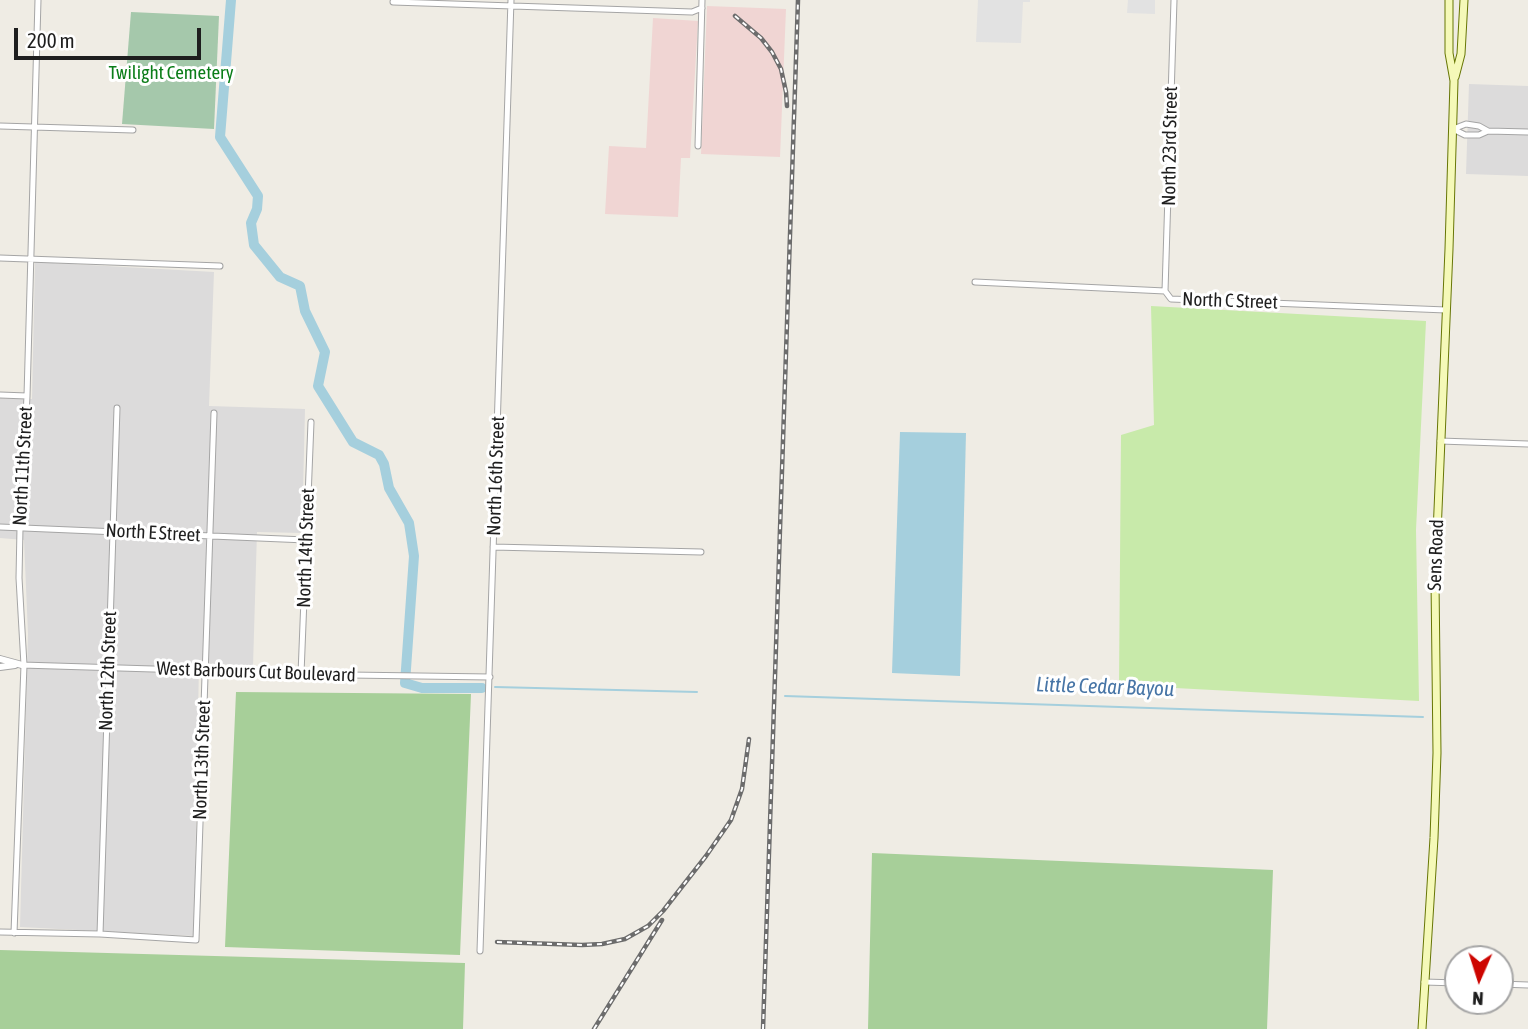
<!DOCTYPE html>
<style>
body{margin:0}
#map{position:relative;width:1528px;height:1029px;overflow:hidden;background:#efece4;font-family:"Asap Condensed",sans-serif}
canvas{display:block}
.north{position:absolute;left:1444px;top:945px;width:70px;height:70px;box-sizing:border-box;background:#fff;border:2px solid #a5a5a5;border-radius:50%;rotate:183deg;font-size:19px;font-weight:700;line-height:28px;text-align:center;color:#1e1e1e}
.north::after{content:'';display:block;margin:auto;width:24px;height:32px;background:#cd0500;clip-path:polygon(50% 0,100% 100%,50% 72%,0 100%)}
.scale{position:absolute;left:14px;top:28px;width:187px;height:32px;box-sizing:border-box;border:4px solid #1e1e1e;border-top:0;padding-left:9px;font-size:21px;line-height:24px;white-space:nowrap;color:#1e1e1e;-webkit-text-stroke:5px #fff;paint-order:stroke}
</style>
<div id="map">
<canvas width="1528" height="1029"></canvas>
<div class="north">N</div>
<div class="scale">200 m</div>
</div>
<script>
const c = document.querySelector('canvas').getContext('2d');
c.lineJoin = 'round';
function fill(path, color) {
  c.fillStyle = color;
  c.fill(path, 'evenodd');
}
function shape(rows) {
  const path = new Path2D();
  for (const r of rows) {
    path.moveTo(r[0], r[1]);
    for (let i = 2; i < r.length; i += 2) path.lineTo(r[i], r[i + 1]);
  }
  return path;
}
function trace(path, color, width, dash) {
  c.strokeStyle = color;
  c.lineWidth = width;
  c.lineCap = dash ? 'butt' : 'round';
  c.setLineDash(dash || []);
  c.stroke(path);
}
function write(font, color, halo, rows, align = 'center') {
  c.font = font + ' "Asap Condensed",sans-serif';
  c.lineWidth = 6;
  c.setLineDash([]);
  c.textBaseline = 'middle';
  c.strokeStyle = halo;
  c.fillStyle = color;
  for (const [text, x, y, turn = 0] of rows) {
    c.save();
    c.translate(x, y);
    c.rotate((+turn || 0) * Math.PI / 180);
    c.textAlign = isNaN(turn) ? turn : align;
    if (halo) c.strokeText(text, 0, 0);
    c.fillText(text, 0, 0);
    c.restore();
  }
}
const residential = shape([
 [1469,84,1528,86,1528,176,1466,174],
 [35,262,214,272,209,406,305,409,302,533,257,532,253,666,199,663,194,936,20,927,28,634,24,540,0,538,0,398,32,399]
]);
const commercial = shape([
 [707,6,786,9,780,157,701,154],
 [653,18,698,21,690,158,681,158,678,217,605,214,609,146,646,148]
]);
const grass = shape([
 [1151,306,1426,321,1416,530,1419,701,1119,685,1121,435,1154,425]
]);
const forest = shape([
 [236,692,471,694,460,955,225,947],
 [872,853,1273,870,1267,1029,868,1029],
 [0,950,465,963,463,1029,0,1029]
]);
const cemetery = shape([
 [131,12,219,16,214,129,122,124]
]);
const parking = shape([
 [978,0,1030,0,1030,2,1023,2,1021,43,976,42],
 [1128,0,1155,0,1155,14,1127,13]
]);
const water = shape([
 [900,432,966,433,960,676,892,673]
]);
const stream = shape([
 [495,687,697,692],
 [785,696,1423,717]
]);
const river = shape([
 [231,0,220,137,258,196,257,209,251,223,254,245,280,277,300,286,305,311,325,352,318,386,353,442,379,455,384,464,389,488,409,523,414,556,405,683,422,688,482,688]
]);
const minor = shape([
 [393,2,692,12,702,8],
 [0,126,133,130],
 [1453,129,1465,135,1479,135,1488,131,1528,132],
 [1453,129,1466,124,1479,126,1488,131],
 [698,146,702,0],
 [0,258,220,266],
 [975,282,1165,291,1171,299,1446,310],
 [1165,291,1174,0],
 [0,395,27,396],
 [1440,441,1528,444],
 [0,527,306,540],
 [493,547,701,552],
 [22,665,349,675,490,677],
 [301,674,311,422],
 [0,932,100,934,196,940,214,413],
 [14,933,24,665,19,578,20,528,27,396,38,0],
 [100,934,117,408],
 [480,951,511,0],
 [1424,982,1458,983],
 [1500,984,1528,985]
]);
const tertiary = shape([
 [0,659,22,665],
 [0,667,15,665]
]);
const secondary = shape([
 [1455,77,1461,54,1464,0],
 [1422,1029,1434,838,1437,753,1435,581,1449,249,1454,81,1449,53,1449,0]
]);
const rail = shape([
 [735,16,761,38,772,52,781,69,786,92,787,106],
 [497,942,582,945,602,944,625,939,648,926,663,911,706,856,731,820,742,789,749,739],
 [594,1029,662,920],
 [763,1029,798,0]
]);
const parkNames = [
 ["Twilight Cemetery",171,73]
];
const streetNames = [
 ["North 23rd Street",1170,146,-89],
 ["North C Street",1230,301,2],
 ["North 11th Street",23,466,-87],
 ["North 16th Street",496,476,-88],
 ["North E Street",153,533,3],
 ["North 14th Street",306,548,-88],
 ["Sens Road",1436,555,-88],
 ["North 12th Street",108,671,-88],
 ["West Barbours Cut Boulevard",256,672,2],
 ["North 13th Street",202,760,-88]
];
const waterNames = [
 ["Little Cedar Bayou",1105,687,2]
];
fill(residential, '#dcdbdb');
fill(commercial, '#f0d5d3');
fill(grass, '#c8eaaa');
fill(forest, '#a7cf99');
fill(cemetery, '#a5c8ab');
fill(parking, '#e2e2e2');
fill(water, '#a5cfdd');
trace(stream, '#a5cfdd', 2);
trace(river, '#a5cfdd', 10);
trace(minor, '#a5a5a5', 7);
trace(tertiary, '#a5a5a5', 8);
trace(secondary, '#677605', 9);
trace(minor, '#fff', 5);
trace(tertiary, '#fff', 6);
trace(secondary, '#f5f9b8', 7);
trace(rail, '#6c6c6c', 4.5);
trace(rail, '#fff', 2, [5]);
write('19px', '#0b7d18', '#fff', parkNames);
write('19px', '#1e1e1e', '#fff', streetNames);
write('italic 21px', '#4775a6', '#fff', waterNames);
</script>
